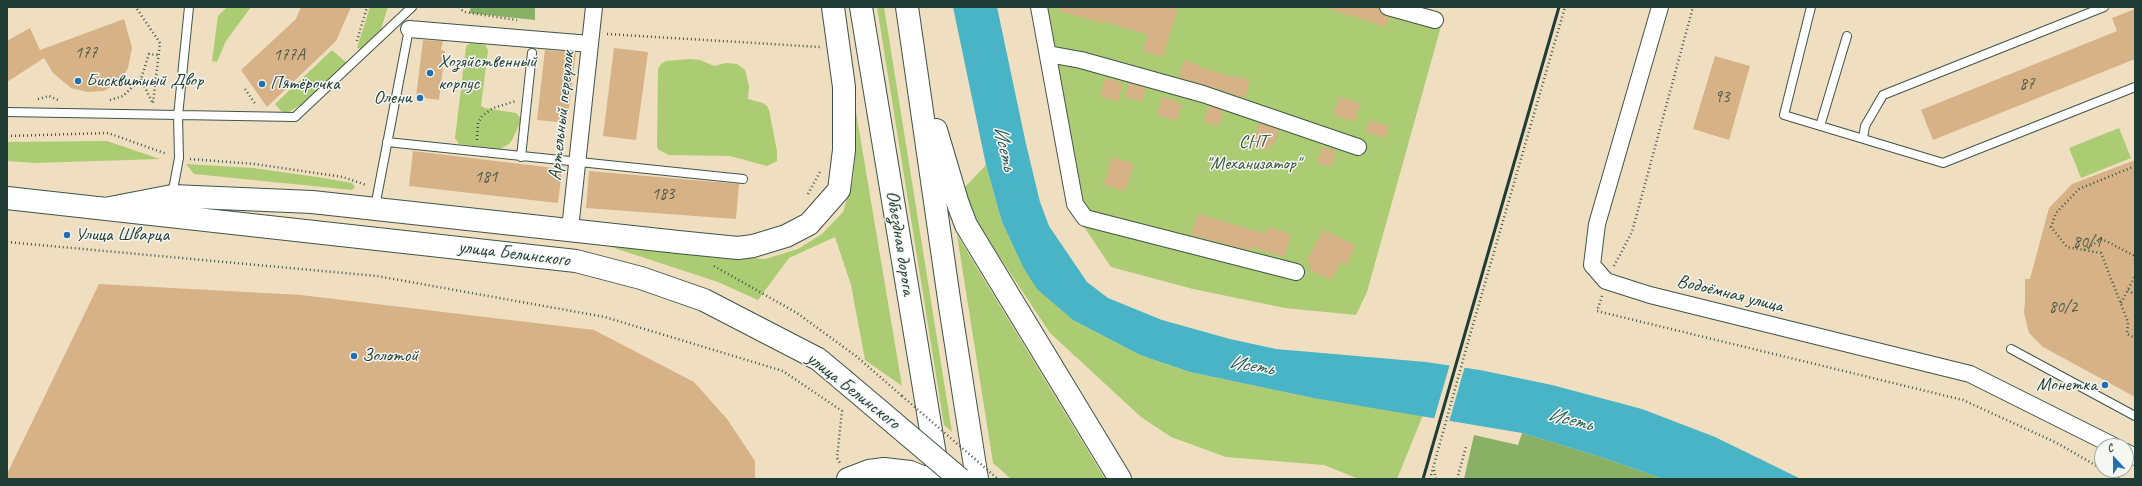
<!DOCTYPE html>
<meta charset="utf-8">
<style>
body{margin:0}
#map{position:relative;width:2142px;height:486px;overflow:hidden;background:#efdfc0;font-family:Caveat,sans-serif}
canvas{display:block}
.frame{position:absolute;inset:0;border:8px solid #1f3d34;pointer-events:none}
.north{position:absolute;left:2094px;top:438px;width:40px;height:40px;box-sizing:border-box;background:#f6f6f2;border:1px solid #a0aca6;border-radius:50%;rotate:338deg;font-size:11px;font-weight:700;line-height:16px;text-align:center;color:#1f3d34}
.north::after{content:'';display:block;margin:auto;width:14px;height:18px;background:#1f6fb2;clip-path:polygon(50% 0,100% 100%,50% 72%,0 100%)}
</style>
<div id="map">
<canvas width="2142" height="486"></canvas>
<div class="frame"></div>
<div class="north">С</div>
</div>
<script>
const c = document.querySelector('canvas').getContext('2d');
c.lineJoin = 'round';
function fill(path, color) {
  c.fillStyle = color;
  c.fill(path, 'evenodd');
}
function shape(rows) {
  const path = new Path2D();
  for (const r of rows) {
    path.moveTo(r[0], r[1]);
    for (let i = 2; i < r.length; i += 2) path.lineTo(r[i], r[i + 1]);
  }
  return path;
}
function trace(path, color, width, dash) {
  c.strokeStyle = color;
  c.lineWidth = width;
  c.lineCap = dash ? 'butt' : 'round';
  c.setLineDash(dash || []);
  c.stroke(path);
}
function write(font, color, halo, rows, align = 'center') {
  c.font = font + ' Caveat,sans-serif';
  c.lineWidth = 3;
  c.setLineDash([]);
  c.textBaseline = 'middle';
  c.strokeStyle = halo;
  c.fillStyle = color;
  for (const [text, x, y, turn = 0] of rows) {
    c.save();
    c.translate(x, y);
    c.rotate((+turn || 0) * Math.PI / 180);
    c.textAlign = isNaN(turn) ? turn : align;
    if (halo) c.strokeText(text, 0, 0);
    c.fillText(text, 0, 0);
    c.restore();
  }
}
const green = shape([
 [227,7,251,7,226,41,217,62,212,61,218,16],
 [370,7,388,7,381,29,361,49,357,48],
 [877,7,884,7,952,432,944,425],
 [1035,7,1403,7,1443,19,1367,292,1356,315,1285,308,1193,289,1111,267,1068,203],
 [471,43,485,45,488,50,481,106,485,108,516,113,520,117,521,121,512,140,509,144,500,149,459,144,455,138,466,47,467,45],
 [332,50,347,63,304,103,287,113,281,111,275,104],
 [690,59,700,60,714,66,726,63,737,64,745,70,749,86,748,99,763,103,767,106,769,110,777,151,777,161,767,166,730,156,669,155,659,150,657,147,658,69,661,64,666,61],
 [851,82,902,386,865,360,851,285,835,237,789,258,758,300,718,282,602,244,765,259,798,249,822,234,843,212,853,180,855,156],
 [2119,128,2131,158,2081,178,2069,148],
 [107,141,160,159,35,163,7,161,7,142],
 [186,164,253,168,317,177,352,183,355,187,352,190,194,174],
 [986,165,1002,222,1023,267,1073,320,1140,355,1190,372,1313,398,1423,415,1397,479,1359,479,1324,465,1226,457,1171,437,1141,417,1050,333,979,226,964,188],
 [957,235,1105,479,1011,479,993,463]
]);
const forest = shape([
 [471,7,535,7,535,20,469,13],
 [1522,433,1604,458,1663,479,1464,479,1474,435,1518,445]
]);
const water = shape([
 [953,7,997,7,1026,144,1040,202,1049,226,1087,282,1108,298,1162,320,1230,339,1276,349,1426,362,1480,370,1552,385,1642,409,1715,437,1801,479,1663,479,1604,458,1522,433,1313,398,1190,372,1140,355,1073,320,1037,289,1023,267,1002,222,986,165]
]);
const pier = shape([
 [1450,364,1465,366,1449,422,1434,419]
]);
const building = shape([
 [301,7,351,7,336,41,267,107,241,70,296,19],
 [1060,7,1178,7,1163,57,1143,51,1148,35,1103,21,1103,23,1059,11],
 [1332,7,1372,7,1379,9,1382,14,1389,17,1386,27,1332,10],
 [2135,9,2135,59,1933,140,1921,110,2117,31,2112,18],
 [124,19,132,48,128,68,120,81,104,91,87,92,71,88,53,73,44,58,7,82,7,41,30,28,40,50],
 [423,40,443,41,441,50,445,51,439,100,416,97],
 [614,48,648,52,636,140,603,136],
 [545,50,576,52,567,123,537,120],
 [1715,56,1750,66,1729,140,1693,129],
 [1184,60,1199,65,1199,67,1236,78,1237,76,1250,80,1245,98,1179,77],
 [1105,78,1123,83,1118,102,1100,96],
 [1129,83,1146,88,1142,102,1125,97],
 [1162,97,1182,103,1177,121,1157,115],
 [1339,97,1360,103,1355,122,1334,115],
 [1209,106,1223,111,1219,126,1204,122],
 [1369,120,1389,126,1385,138,1365,132],
 [1259,123,1279,130,1273,147,1268,145,1266,151,1252,147],
 [1322,147,1336,151,1331,167,1317,163],
 [413,151,562,169,558,203,409,186],
 [1112,157,1134,164,1125,191,1104,185],
 [2135,160,2135,397,2043,347,2029,333,2024,313,2025,301,2025,279,2030,279,2049,208,2072,184],
 [589,171,739,184,736,219,586,208],
 [1198,214,1266,234,1267,227,1291,234,1285,257,1251,247,1250,250,1191,235],
 [1323,230,1355,245,1347,265,1341,262,1331,280,1309,270,1311,264,1306,262],
 [99,284,301,295,594,330,694,382,727,419,755,461,755,479,7,479,7,474]
]);
const path = shape([
 [459,7,464,12,517,20],
 [137,9,160,43,153,103],
 [607,34,820,47],
 [357,41,367,7],
 [141,79,152,102],
 [245,89,256,105],
 [38,99,49,96,58,100],
 [110,100,123,96,141,79,149,54,158,55],
 [7,136,108,133,167,154],
 [477,140,478,123,482,116,493,108,516,101],
 [190,159,255,164,343,177,366,185],
 [2135,166,2079,189,2056,213,2051,227,2067,247,2101,253,2128,322,2127,334,2135,338],
 [808,194,821,170],
 [7,242,377,276,605,317,783,371,842,411,837,458,840,463],
 [2084,250,2102,239,2135,256],
 [2135,255,2135,265],
 [714,266,797,313,856,356,902,396],
 [1614,266,1632,232,1693,7],
 [2128,290,2135,295],
 [1602,296,1597,311,1963,400,2057,443,2102,469],
 [2121,303,2135,276],
 [1434,470,1436,479],
 [2104,470,2120,479],
 [1430,479,1470,335,1565,7],
 [1457,479,1466,447]
]);
const lane = shape([
 [1811,7,1784,115,1943,163,2135,87],
 [7,112,295,117,412,7],
 [1820,126,1847,36],
 [1863,138,1865,126,1883,95,2104,7],
 [387,142,743,179],
 [521,157,532,53],
 [172,195,179,158,178,116,189,7],
 [375,207,409,29],
 [2011,349,2135,416]
]);
const street = shape([
 [1039,7,1075,204,1085,218,1296,272],
 [1388,7,1435,20],
 [1660,7,1597,224,1592,265,1606,281,1650,295,1970,374,2114,446],
 [409,29,590,44],
 [1048,54,1081,60,1203,94,1358,147],
 [570,229,594,7],
 [2126,452,2135,457]
]);
const secondary = shape([
 [7,198,576,261,641,278,704,300,818,359,842,379],
 [105,209,172,196,312,202,678,242,738,248,753,246,786,236,809,224,839,190,844,150,844,87,833,7]
]);
const primary = shape([
 [861,7,939,479],
 [907,7,950,306,977,479],
 [936,130,957,201,966,225,1120,479],
 [848,479,869,471,884,469,910,472,927,479]
]);
const rail = shape([
 [1423,479,1559,7]
]);
const pathBridge = shape([
 [902,396,998,479]
]);
const secondaryBridge = shape([
 [842,379,960,479]
]);
const markers = [
 [430,73,4,"#1f6fb2"],
 [78,81,4,"#1f6fb2"],
 [262,84,4,"#1f6fb2"],
 [420,98,4,"#1f6fb2"],
 [67,235,4,"#1f6fb2"],
 [354,356,4,"#1f6fb2"],
 [2105,385,4,"#1f6fb2"]
];
const numberNames = [
 ["177",86,54],
 ["177А",289,56],
 ["87",2027,85],
 ["93",1722,98],
 ["181",486,178],
 ["183",663,195],
 ["80/1",2087,243],
 ["80/2",2063,308]
];
const poiNames = [
 ["Хозяйственный",438,62],
 ["корпус",438,84],
 ["Бисквитный Двор",86,81],
 ["Пятёрочка",270,84],
 ["Олени",412,98,"right"],
 ["Улица Шварца",75,235],
 ["Золотой",362,356],
 ["Монетка",2097,385,"right"]
];
const streetNames = [
 ["Артельный переулок",562,116,-84],
 ["Объездная дорога",900,243,81],
 ["улица Белинского",514,254,7],
 ["Водоёмная улица",1730,294,14],
 ["улица Белинского",853,391,38]
];
const parkNames = [
 ["СНТ",1253,142],
 ["\"Механизатор\"",1253,164]
];
const waterNames = [
 ["Исеть",1004,148,77],
 ["Исеть",1251,366,9],
 ["Исеть",1570,420,14]
];
fill(green, '#accc73');
fill(forest, '#89b065');
fill(water, '#49b4c6');
fill(pier, '#efdfc0');
fill(building, '#d6b286');
trace(lane, '#3e5549', 10);
trace(street, '#3e5549', 18);
trace(secondary, '#3e5549', 24);
trace(primary, '#3e5549', 24);
trace(path, '#3e5549', 2.5, [1, 3]);
trace(lane, '#fff', 8);
trace(street, '#fff', 16);
trace(secondary, '#fff', 22);
trace(primary, '#fff', 22);
trace(rail, '#1f3d34', 3);
trace(secondaryBridge, '#3e5549', 24, []);
trace(pathBridge, '#3e5549', 2.5, [1, 3]);
trace(secondaryBridge, '#fff', 22);
for (const [x, y, r, color] of markers) {
  const dot = new Path2D();
  dot.arc(x, y, r, 0, 2 * Math.PI);
  c.fillStyle = color;
  c.fill(dot);
  trace(dot, '#f6f6f2', 1.5);
}
write('17px', '#4d5a48', null, numberNames);
write('19px', '#1f3d34', '#f6f6f2', poiNames, 'left');
write('19px', '#1f3d34', '#f6f6f2', streetNames);
write('19px', '#3b5a41', '#f6f6f2', parkNames);
write('italic 20px', '#2a5b58', '#f6f6f2', waterNames);
</script>
